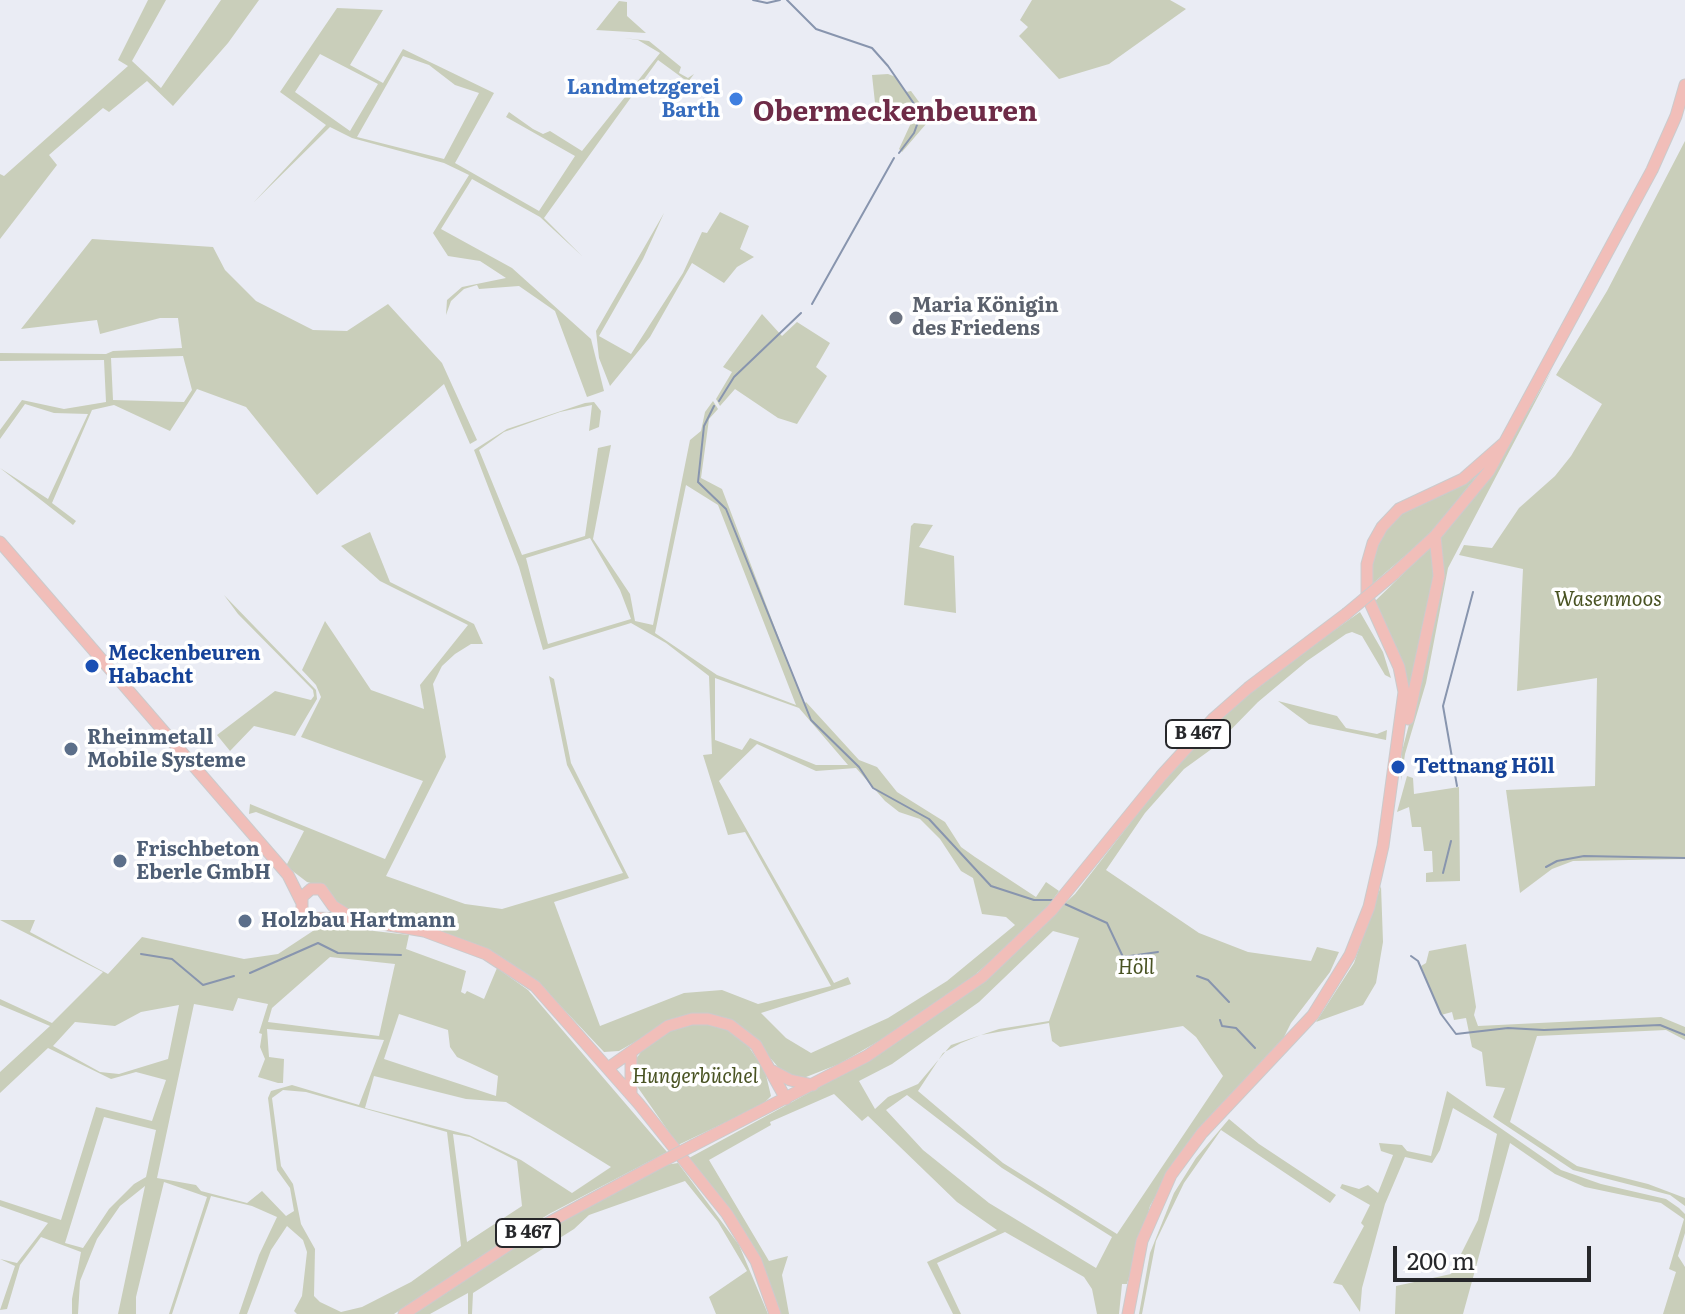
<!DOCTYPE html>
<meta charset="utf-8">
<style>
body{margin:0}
#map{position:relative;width:1685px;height:1314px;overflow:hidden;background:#eaecf4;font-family:Literata,serif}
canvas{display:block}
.scale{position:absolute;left:1393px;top:1246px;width:198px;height:36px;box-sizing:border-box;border:4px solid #26272a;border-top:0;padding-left:10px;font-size:24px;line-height:28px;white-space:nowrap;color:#26272a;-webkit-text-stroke:6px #fff;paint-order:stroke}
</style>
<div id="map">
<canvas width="1685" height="1314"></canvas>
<div class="scale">200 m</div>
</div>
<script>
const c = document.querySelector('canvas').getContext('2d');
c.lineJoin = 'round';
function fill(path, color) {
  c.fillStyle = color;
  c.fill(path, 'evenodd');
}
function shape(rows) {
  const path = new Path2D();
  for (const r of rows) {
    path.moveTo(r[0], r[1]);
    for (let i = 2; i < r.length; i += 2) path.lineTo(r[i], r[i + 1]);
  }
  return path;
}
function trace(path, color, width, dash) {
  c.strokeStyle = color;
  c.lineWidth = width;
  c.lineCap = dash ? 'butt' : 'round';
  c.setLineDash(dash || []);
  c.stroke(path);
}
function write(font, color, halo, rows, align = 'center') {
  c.font = font + ' Literata,serif';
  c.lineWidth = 7;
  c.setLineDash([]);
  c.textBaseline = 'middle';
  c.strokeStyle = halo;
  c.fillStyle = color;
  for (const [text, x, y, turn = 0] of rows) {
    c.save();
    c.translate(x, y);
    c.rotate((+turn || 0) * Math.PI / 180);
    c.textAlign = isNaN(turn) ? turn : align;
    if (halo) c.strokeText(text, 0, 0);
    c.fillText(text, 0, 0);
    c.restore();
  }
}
const green = shape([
 [148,0,166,0,132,61,161,88,221,0,259,0,228,43,173,106,147,81,109,112,103,108,49,155,57,165,0,239,0,174,4,176,128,66,118,60],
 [1032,0,1170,0,1186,9,1109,64,1059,79,1019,36,1028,27,1020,20],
 [619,1,627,2,627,16,646,33,596,30],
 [337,8,383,10,350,65,383,83,403,49,494,93,455,163,539,211,575,156,506,117,509,112,533,129,543,134,550,131,582,151,660,53,638,40,624,38,649,41,681,67,679,73,688,78,694,74,688,82,658,60,544,218,582,256,540,217,472,179,441,229,512,268,591,339,604,391,587,397,555,311,519,286,479,289,477,285,464,289,451,301,446,315,447,300,462,287,506,278,480,261,448,256,433,233,469,175,444,163,352,138,330,127,254,202,326,125,280,92],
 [320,54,378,84,350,131,295,92],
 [403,56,429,65,455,85,479,93,444,159,357,137],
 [888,74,896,77,906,92,911,91,922,106,926,124,902,152,899,149,911,123,890,122,876,112,872,75],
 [1685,141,1685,859,1573,861,1552,869,1520,893,1506,790,1595,786,1597,678,1517,691,1523,569,1459,555,1464,545,1492,548,1519,508,1555,476,1571,456,1602,404,1556,375,1607,291],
 [720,212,749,226,740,249,754,257,737,267,724,283,692,263,650,337,610,386,599,358,596,331,664,213,643,259,599,336,631,354,683,273,702,232,707,233],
 [92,239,213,247,225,270,256,301,313,330,347,331,388,304,442,363,477,440,470,444,444,384,317,495,246,407,197,389,170,431,114,405,92,410,52,503,76,521,73,525,0,468,48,499,88,414,54,413,25,404,0,439,0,430,22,400,64,409,106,402,104,360,0,361,0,353,106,354,113,351,182,348,178,318,160,318,100,334,97,320,21,329],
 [183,356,192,390,184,402,113,400,111,358],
 [762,314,782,336,797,322,830,343,816,367,827,376,797,424,778,418,735,389,720,406,716,399,732,372,723,367],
 [1552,370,1448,568,1426,683,1405,754,1401,781,1402,751,1421,679,1441,537,1490,477],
 [713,401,718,409,709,419,701,478,722,489,804,704,806,702,859,760,877,767,897,792,945,822,961,847,975,857,1036,897,1046,882,1059,891,1041,916,969,980,884,1038,839,1064,801,1079,785,1075,746,1030,731,1020,710,1014,678,1017,619,1051,604,1052,537,981,500,956,447,934,354,914,335,902,326,887,307,882,286,866,304,831,256,812,249,814,250,804,385,859,423,781,301,737,321,697,316,685,302,670,325,621,371,690,424,709,420,685,468,625,380,581,341,546,370,532,390,582,474,624,483,644,471,644,455,654,442,666,433,684,446,757,386,876,465,904,502,909,623,873,567,765,549,676,554,679,571,763,629,878,554,902,600,1026,684,993,722,990,758,1004,831,986,745,832,728,835,703,755,712,754,709,676,666,643,631,623,543,650,519,567,474,450,507,429,585,403,594,402,601,411,599,427,589,431,592,405,560,412,504,432,479,450,522,555,585,536,598,448,611,445,593,539,630,594,635,621,653,625,690,440,701,431,705,412],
 [686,485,718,505,796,705,717,675,655,633],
 [590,538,620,590,631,619,548,644,526,558],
 [715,678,799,708,848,765,816,765,750,738,742,750,715,740],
 [757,744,816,771,856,768,885,801,899,812,920,819,940,839,961,871,973,878,982,914,1006,917,1015,925,947,981,888,1018,811,1053,786,1038,761,1013,851,984,848,977,834,983,719,781],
 [1484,467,1428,536,1370,586,1369,573,1381,535,1404,509],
 [914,523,933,525,919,547,954,556,956,613,904,605,911,526],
 [1434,544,1437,569,1411,696,1373,603],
 [224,595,316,690,317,699,295,736,254,726,230,751,217,735,275,691,311,700,314,696,313,690,238,614],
 [1360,612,1383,652,1391,678,1385,675,1362,636,1352,632,1346,634,1307,661,1258,702,1213,748,1184,769,1145,813,1106,870,1199,933,1248,952,1311,961,1317,947,1339,952,1330,972,1291,1023,1283,1039,1177,1158,1150,1206,1127,1284,1122,1284,1119,1314,1097,1314,1092,1289,1084,1277,1005,1232,937,1263,961,1314,953,1314,927,1262,997,1230,957,1202,868,1116,862,1121,834,1094,770,1122,771,1125,709,1160,769,1261,788,1256,782,1275,789,1314,779,1314,776,1302,689,1158,860,1065,980,983,1075,894,1163,781,1230,710,1270,676],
 [1053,931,1079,938,1049,1021,999,1029,951,1045,918,1084,888,1097,875,1109,859,1081,892,1064,979,1002],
 [1049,1023,1052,1041,1060,1047,1183,1026,1196,1037,1223,1076,1117,1234,1003,1163,918,1091,943,1053,961,1043,981,1035],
 [907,1095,1002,1168,1112,1237,1096,1268,989,1203,923,1150,886,1110],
 [1278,701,1337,716,1346,728,1377,734,1387,730,1386,740,1309,724],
 [1407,776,1413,778,1414,794,1459,787,1460,881,1426,882,1426,873,1433,872,1432,851,1424,851,1421,827,1412,827,1409,807,1397,812],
 [1381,886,1383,942,1376,983,1363,1005,1316,1022,1354,963],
 [0,920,35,920,30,932,108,974,142,937,244,959,278,954,322,925,409,935,406,949,466,971,461,992,465,994,467,991,484,999,497,968,528,990,667,1152,549,1214,394,1314,297,1314,294,1311,302,1296,307,1252,303,1240,287,1226,271,1250,247,1314,239,1314,259,1255,277,1217,252,1206,211,1196,172,1314,169,1314,207,1197,164,1182,136,1297,136,1314,118,1314,145,1186,120,1206,97,1239,80,1281,78,1314,72,1314,72,1299,81,1252,41,1237,20,1265,7,1309,0,1310,15,1266,0,1259,17,1263,48,1223,0,1206,0,1200,61,1220,96,1107,152,1121,166,1080,136,1072,111,1079,48,1048,0,1093,0,1072,50,1026,0,1005,0,999,52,1023,103,972],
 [330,957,395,964,379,1036,268,1022,272,1008],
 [238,998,268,1004,259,1033,262,1034,260,1047,265,1059,258,1077,278,1083,283,1083,284,1059,269,1057,267,1029,384,1040,359,1105,292,1085,271,1091,268,1098,277,1170,290,1188,294,1211,286,1216,262,1191,247,1203,201,1191,196,1185,157,1178,194,1004,233,1011],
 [179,1005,168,1059,119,1074,100,1072,53,1046,75,1022,115,1026,141,1012],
 [399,1014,448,1030,450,1047,457,1057,498,1076,496,1096,384,1059],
 [374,1076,466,1099,506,1102,611,1167,572,1193,521,1160,469,1135,365,1108],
 [283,1090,306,1092,447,1132,461,1246,411,1282,362,1307,341,1312,320,1302,314,1296,315,1249,301,1224,293,1184,281,1166,272,1098],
 [104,1117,156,1130,146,1177,134,1184,109,1209,83,1248,65,1243],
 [453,1134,470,1137,517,1161,522,1206,467,1242],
 [1466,944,1476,1007,1474,1015,1478,1026,1661,1017,1685,1027,1685,1040,1666,1030,1537,1036,1510,1122,1577,1166,1648,1184,1685,1198,1685,1206,1670,1195,1573,1170,1493,1117,1505,1088,1486,1086,1482,1052,1472,1047,1466,1018,1454,1020,1452,1012,1441,1015,1421,966,1426,963,1429,951],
 [706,1023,730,1030,747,1044,765,1071,771,1096,762,1105,678,1145,634,1082,633,1063,644,1048,666,1032,686,1024],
 [1447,1091,1561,1170,1601,1184,1666,1199,1679,1208,1685,1214,1685,1233,1678,1256,1685,1267,1685,1314,1663,1314,1676,1272,1669,1269,1684,1219,1661,1203,1585,1187,1555,1174,1510,1143,1463,1314,1395,1314,1396,1286,1451,1274,1478,1220,1497,1134,1453,1108,1440,1150,1432,1163,1405,1157,1385,1204,1362,1288,1360,1312,1342,1285,1333,1283,1364,1226,1361,1223,1370,1205,1340,1188,1342,1184,1359,1189,1368,1185,1378,1193,1393,1155,1381,1151,1379,1143,1402,1145,1407,1151,1431,1156],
 [1229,1119,1259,1144,1336,1195,1330,1203,1221,1130,1184,1183,1156,1241,1142,1314,1139,1314,1150,1253,1174,1193,1196,1158],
 [678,1163,739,1245,768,1314,716,1314,709,1297,747,1271,718,1222,685,1181,589,1215,574,1229,473,1293,472,1314,468,1314,468,1293,430,1314,411,1314,499,1255,665,1165]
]);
const stream = shape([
 [753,0,767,3,780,0],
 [787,0,816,29,872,48,888,66,921,114,914,133,899,153],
 [812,304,894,158],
 [719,401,734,377,801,313],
 [714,406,704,426,698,482,726,509,811,720,859,767,873,788,929,819,991,886,1034,900,1055,900],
 [1457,786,1443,706,1473,592],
 [1546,867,1557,861,1584,856,1685,858],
 [1443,873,1451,841],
 [1065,904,1107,923,1123,957,1158,952],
 [141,954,172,959,203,985,234,976],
 [1411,956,1418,961,1441,1014,1456,1034,1508,1028,1544,1030,1660,1025,1685,1035],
 [250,973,318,943,338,953,401,955],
 [1197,976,1208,980,1229,1002],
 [1220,1020,1222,1026,1236,1028,1255,1048]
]);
const major = shape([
 [0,542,288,875,301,901],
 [1394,574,1435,536,1489,471,1652,170,1676,116,1685,85],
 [1408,719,1439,576,1435,536],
 [354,919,333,906,321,889,311,889,302,897,302,910,311,918,354,919,424,931,486,954,535,986,639,1104,727,1214,756,1261,775,1314],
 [631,1052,631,1094],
 [608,1068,668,1026,692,1019,708,1019,730,1025,756,1045,786,1099],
 [773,1071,790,1080,813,1085],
 [694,1145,867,1056,982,977,1052,910,1161,776,1214,718,1248,688,1346,614],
 [404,1314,513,1242,659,1163],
 [1128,1314,1142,1241,1171,1175,1202,1133,1313,1015,1350,955,1369,907,1383,846,1404,692,1399,667,1367,596,1367,564,1373,543,1382,527,1399,509,1463,479,1504,443]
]);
const majorBridge = shape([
 [1346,614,1394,574],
 [659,1163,694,1145]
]);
const markers = [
 [736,99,8,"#3f7fe0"],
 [896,318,8,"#6b7280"],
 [92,666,8,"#1a4fb4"],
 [71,749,8,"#5c6f8a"],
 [1398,767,8,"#1a4fb4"],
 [120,861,8,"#5c6f8a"],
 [245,921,8,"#5c6f8a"]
];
const shields = [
 [1198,734,64],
 [528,1233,64]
];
const shieldNames = [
 ["B 467",1198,734],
 ["B 467",528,1233]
];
const shopNames = [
 ["Landmetzgerei",720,88],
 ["Barth",720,111]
];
const worshipNames = [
 ["Maria Königin",912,306],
 ["des Friedens",912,329]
];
const parkNames = [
 ["Wasenmoos",1608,600],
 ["Höll",1136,968],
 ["Hungerbüchel",695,1077]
];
const transitNames = [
 ["Meckenbeuren",108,654],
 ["Habacht",108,677],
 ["Tettnang Höll",1414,767]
];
const serviceNames = [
 ["Rheinmetall",87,738],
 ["Mobile Systeme",87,761],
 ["Frischbeton",136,850],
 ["Eberle GmbH",136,873],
 ["Holzbau Hartmann",261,921]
];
const districtNames = [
 ["Obermeckenbeuren",895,113]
];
fill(green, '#c9ceba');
trace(stream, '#8895ae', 2);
trace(major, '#cbcbcc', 13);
trace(major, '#f1beb9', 11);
trace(majorBridge, '#cbcbcc', 13, []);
trace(majorBridge, '#f1beb9', 11);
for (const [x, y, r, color] of markers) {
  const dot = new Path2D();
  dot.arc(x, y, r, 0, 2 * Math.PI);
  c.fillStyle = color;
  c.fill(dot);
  trace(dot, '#fff', 3);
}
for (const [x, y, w] of shields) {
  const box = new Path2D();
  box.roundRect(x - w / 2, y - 14, w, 28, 6);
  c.fillStyle = '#fff';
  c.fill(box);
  trace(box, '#26272a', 2);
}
write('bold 18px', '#26272a', null, shieldNames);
write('bold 20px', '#366cbe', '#fff', shopNames, 'right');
write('bold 20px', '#5b616d', '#fff', worshipNames, 'left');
write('italic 20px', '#495323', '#fff', parkNames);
write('bold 20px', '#164399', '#fff', transitNames, 'left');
write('bold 20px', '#4e5e75', '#fff', serviceNames, 'left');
write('bold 28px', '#6e2b47', '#fff', districtNames);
</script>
